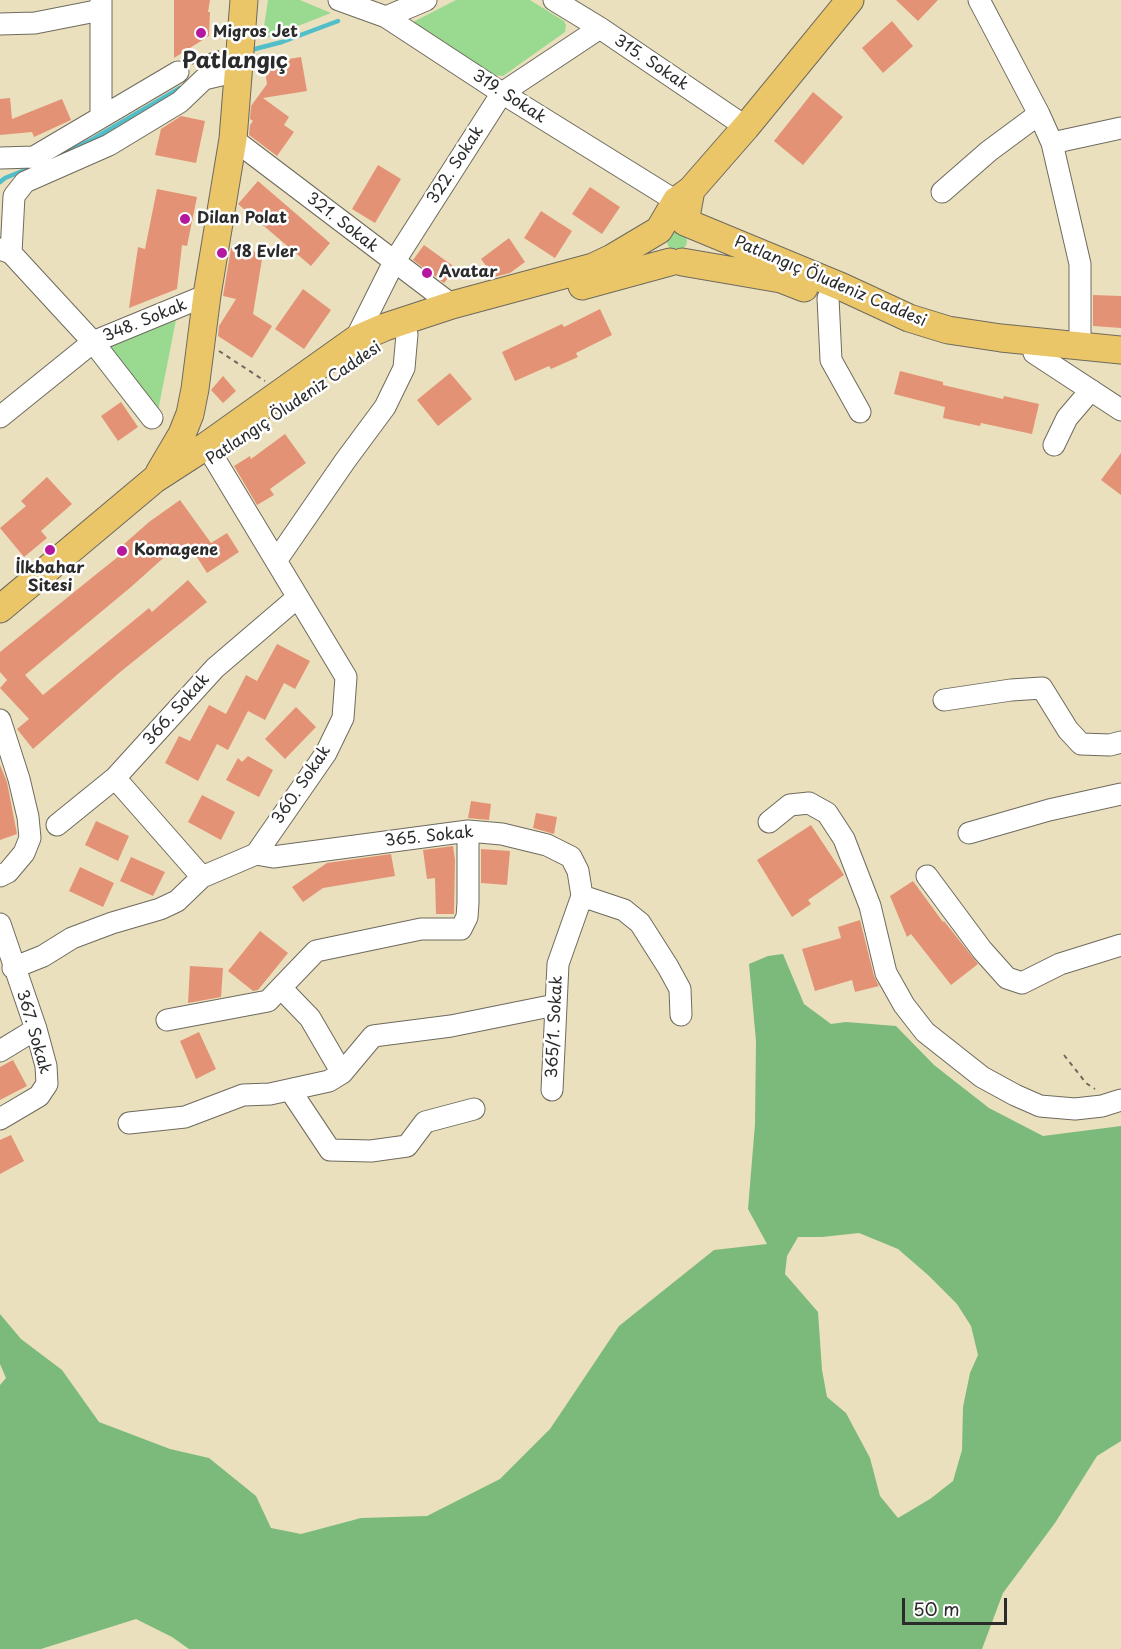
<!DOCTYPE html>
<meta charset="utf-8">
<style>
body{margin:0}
#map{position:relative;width:1121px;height:1649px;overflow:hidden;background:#eae0bd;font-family:"Playpen Sans",sans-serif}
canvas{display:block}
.scale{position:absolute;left:902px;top:1598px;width:105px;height:27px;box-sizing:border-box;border:3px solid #2b2b2b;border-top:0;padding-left:8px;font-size:18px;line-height:21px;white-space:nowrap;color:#2b2b2b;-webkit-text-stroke:4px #fff;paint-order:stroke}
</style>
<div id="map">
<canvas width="1121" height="1649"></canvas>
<div class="scale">50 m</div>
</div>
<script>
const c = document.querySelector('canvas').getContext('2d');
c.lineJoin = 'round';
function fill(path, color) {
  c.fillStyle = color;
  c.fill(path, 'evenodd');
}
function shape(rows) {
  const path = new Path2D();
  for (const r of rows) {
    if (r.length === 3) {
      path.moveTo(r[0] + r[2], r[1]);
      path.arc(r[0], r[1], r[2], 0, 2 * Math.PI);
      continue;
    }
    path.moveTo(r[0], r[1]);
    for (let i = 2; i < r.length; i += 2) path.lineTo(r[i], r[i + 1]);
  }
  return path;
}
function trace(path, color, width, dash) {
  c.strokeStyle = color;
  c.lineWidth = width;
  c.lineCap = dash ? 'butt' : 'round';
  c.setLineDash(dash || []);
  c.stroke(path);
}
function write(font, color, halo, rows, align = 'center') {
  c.font = font + ' "Playpen Sans",sans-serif';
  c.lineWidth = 5;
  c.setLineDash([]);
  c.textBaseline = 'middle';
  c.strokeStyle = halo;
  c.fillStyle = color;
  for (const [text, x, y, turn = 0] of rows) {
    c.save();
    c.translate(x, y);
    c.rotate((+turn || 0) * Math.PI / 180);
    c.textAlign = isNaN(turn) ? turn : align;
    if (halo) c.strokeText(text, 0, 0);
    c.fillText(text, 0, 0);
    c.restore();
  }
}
const green = shape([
 [268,0,300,0,331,13,262,40],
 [456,0,530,0,564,21,566,25,565,32,503,76,492,75,413,22],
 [677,241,10],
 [176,320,158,411,100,349]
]);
const forest = shape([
 [783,954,804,1004,831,1024,846,1022,896,1026,934,1065,989,1108,1043,1136,1121,1126,1121,1441,1097,1456,1055,1523,1003,1593,982,1649,189,1649,172,1637,136,1619,41,1649,0,1649,0,1385,6,1378,0,1364,0,1314,21,1339,62,1370,99,1422,170,1449,209,1458,256,1496,271,1528,301,1534,361,1518,427,1516,500,1479,550,1429,619,1326,714,1250,767,1244,748,1209,755,1124,756,1041,749,964,768,956],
 [859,1233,898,1249,928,1275,957,1304,971,1326,978,1355,970,1373,963,1407,962,1450,953,1481,930,1499,898,1518,880,1496,870,1458,846,1413,827,1397,822,1370,818,1312,785,1274,787,1256,798,1237,822,1237]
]);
const stream = shape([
 [251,50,282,42,338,21],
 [57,157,93,139,180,88],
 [0,182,5,178,35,166]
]);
const building = shape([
 [174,0,210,0,208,12,210,12,209,36,174,58],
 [896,0,938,0,918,21],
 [892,21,913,46,883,73,862,48],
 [301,57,307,91,263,98,289,117,284,125,294,132,277,156,249,135,250,125,253,121,250,119,251,106,267,84,264,63],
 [813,92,843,117,803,165,774,141],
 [10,98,12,119,62,99,71,120,34,137,32,132,0,135,0,99],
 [181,116,205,121,196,163,155,155,161,129],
 [378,165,401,179,375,223,352,209],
 [258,181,330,243,311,266,238,204],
 [590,187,620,207,602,234,572,214],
 [157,189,197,197,187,246,182,245,177,289,129,308,138,247,145,249],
 [541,211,572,231,555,258,524,238],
 [509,238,525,262,510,273,494,277,481,259],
 [424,245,456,268,444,283,413,260],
 [231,248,263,253,253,314,272,326,252,358,218,336,219,326,236,299,223,296],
 [303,289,331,310,304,349,275,329],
 [1093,295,1121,296,1121,328,1093,326],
 [600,309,612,335,576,353,578,357,551,369,549,366,515,381,502,352,562,324,564,327],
 [900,371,943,382,943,385,1003,399,1004,396,1039,404,1032,434,981,423,980,426,943,418,945,407,894,394],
 [450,373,472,399,438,426,417,400],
 [223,376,236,391,223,403,211,390],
 [121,402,138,427,118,441,101,416],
 [285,434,306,463,270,489,274,495,257,505,234,466,250,456,251,459],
 [1121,453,1121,495,1101,480],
 [47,477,72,504,41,531,47,538,24,557,0,528,26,506,21,501],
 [180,500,211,543,227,533,239,552,207,573,188,543,172,554,170,552,131,587,25,675,43,695,149,608,152,612,188,580,207,602,119,673,33,749,17,729,29,719,0,688,7,680,0,672,0,652,94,576,119,556,115,552,149,522],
 [277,644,310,661,295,689,284,683,265,720,248,711,228,750,217,744,198,781,165,763,179,736,190,741,209,705,226,714,246,675,257,681],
 [296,707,316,727,285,759,265,739],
 [248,756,273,770,259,797,226,780,238,758,242,762],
 [0,765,7,782,17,834,0,840],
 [202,795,235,812,221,840,188,822],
 [471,801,491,804,489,820,468,818],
 [536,813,557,817,554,834,533,828],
 [96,821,129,836,118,861,85,845],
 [811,825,844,875,808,900,811,904,792,917,757,860],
 [453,846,455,860,454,914,436,914,435,878,427,879,423,850],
 [481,849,510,851,507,885,481,883],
 [391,854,395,876,323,888,303,902,292,887,327,863],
 [131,857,165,872,153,896,120,881],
 [80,867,114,883,103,907,69,891],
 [913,881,943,922,944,921,978,964,951,985,911,934,907,937,890,896],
 [860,920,874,976,879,986,855,992,852,980,815,991,802,949,841,938,838,927],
 [260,931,288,953,258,990,253,991,228,971],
 [190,966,223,968,221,997,188,1003],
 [199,1032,216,1069,196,1079,180,1041],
 [13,1060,27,1086,0,1100,0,1067],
 [11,1135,24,1161,0,1174,0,1140]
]);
const path = shape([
 [192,64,209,54,219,51],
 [219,351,265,381],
 [1064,1055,1086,1083,1095,1089]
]);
const minor = shape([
 [101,0,101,117],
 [339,0,386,17,502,93,676,201],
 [554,0,600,28,746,127],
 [979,0,1039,114,1052,143,1080,264,1080,345],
 [386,17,426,0],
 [0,24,35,23,101,10],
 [233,139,452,305],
 [1052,143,1121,128],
 [0,158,34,157,178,72],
 [942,192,989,151,1039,114],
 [0,249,11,253,93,342,152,418],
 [11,253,14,196,25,182,109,145,180,102,204,79,238,71],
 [828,298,831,360,860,412],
 [355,340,394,262,502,93,600,28],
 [1034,353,1121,410],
 [0,417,93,342,207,295],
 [1054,445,1067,418,1091,390],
 [276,561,345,461,385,407,404,368,407,334],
 [944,700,1011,690,1042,688,1068,730,1081,744,1110,745,1121,742],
 [0,720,19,779,28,817,30,838,24,853,8,872,0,876],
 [115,778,202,877],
 [769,822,790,805,809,803,827,813,844,839,870,906,886,973,904,1005,925,1032,982,1077,1015,1095,1040,1106,1075,1109,1102,1106,1121,1100],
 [57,825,115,778,215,668,298,597],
 [969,833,1049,810,1121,794],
 [256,854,273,857,468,831,502,834,547,845,571,857,578,871,582,896,558,964,552,1090],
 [927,876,982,950,1007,978,1022,983,1060,964,1121,945],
 [582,896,624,910,640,923,668,967,680,989,681,1015],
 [0,924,36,1029,46,1066,47,1084,39,1096,0,1119],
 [13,968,43,956,72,938,112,923,160,909,177,901,202,877,256,854,326,753,343,718,346,677,214,458],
 [281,988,310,1018,342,1073],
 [167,1020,268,1001,316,951,421,929,461,929,467,917,468,903,468,831],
 [0,1051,36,1029],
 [290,1090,330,1150,371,1151,407,1146,425,1122,474,1109],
 [129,1123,185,1117,243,1095,270,1094,329,1081,342,1073,373,1036,451,1026,555,1005]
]);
const major = shape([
 [691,190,685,222,842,287,909,318,948,330,1001,338,1121,350],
 [682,262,781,279,804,288],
 [582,286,670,262],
 [159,473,182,434,190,414,195,389,207,295,233,139,244,0],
 [0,609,155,479,206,446,355,340,385,327,452,305,593,267,612,258,659,230,676,201,691,190,746,127,850,0]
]);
const markers = [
 [201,33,6,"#b5179e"],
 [185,219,6,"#b5179e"],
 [222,253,6,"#b5179e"],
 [427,273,6,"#b5179e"],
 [50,550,6,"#b5179e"],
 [122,551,6,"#b5179e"]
];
const poiNames = [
 ["Migros Jet",213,33],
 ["Dilan Polat",197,219],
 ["18 Evler",234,253],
 ["Avatar",439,273],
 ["Komagene",134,551],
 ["İlkbahar",50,569,"center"],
 ["Sitesi",50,587,"center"]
];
const streetNames = [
 ["315. Sokak",651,63,34],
 ["319. Sokak",509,97,33],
 ["322. Sokak",456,165,-57],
 ["321. Sokak",342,223,38],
 ["Patlangıç Öludeniz Caddesi",830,282,23],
 ["348. Sokak",145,321,-22],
 ["Patlangıç Öludeniz Caddesi",294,404,-34],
 ["366. Sokak",177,710,-48],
 ["360. Sokak",302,785,-56],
 ["365. Sokak",429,837,-6],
 ["365/1. Sokak",555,1027,-87],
 ["367. Sokak",33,1032,74]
];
const districtNames = [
 ["Patlangıç",235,62]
];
fill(green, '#9ada90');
fill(forest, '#7bba7a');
trace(stream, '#51beca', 4.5);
fill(building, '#e49275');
trace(minor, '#6e6a5e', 23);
trace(major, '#6e6a5e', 29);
trace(path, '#6e6a5e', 2, [4.5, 4.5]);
trace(minor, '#fff', 21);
trace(major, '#eac669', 27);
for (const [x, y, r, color] of markers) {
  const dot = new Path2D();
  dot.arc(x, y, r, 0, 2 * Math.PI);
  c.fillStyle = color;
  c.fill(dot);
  trace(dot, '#fff', 2);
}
write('bold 16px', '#2b2b2b', '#fff', poiNames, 'left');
write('16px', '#2b2b2b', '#fff', streetNames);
write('bold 22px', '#2b2b2b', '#fff', districtNames);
</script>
